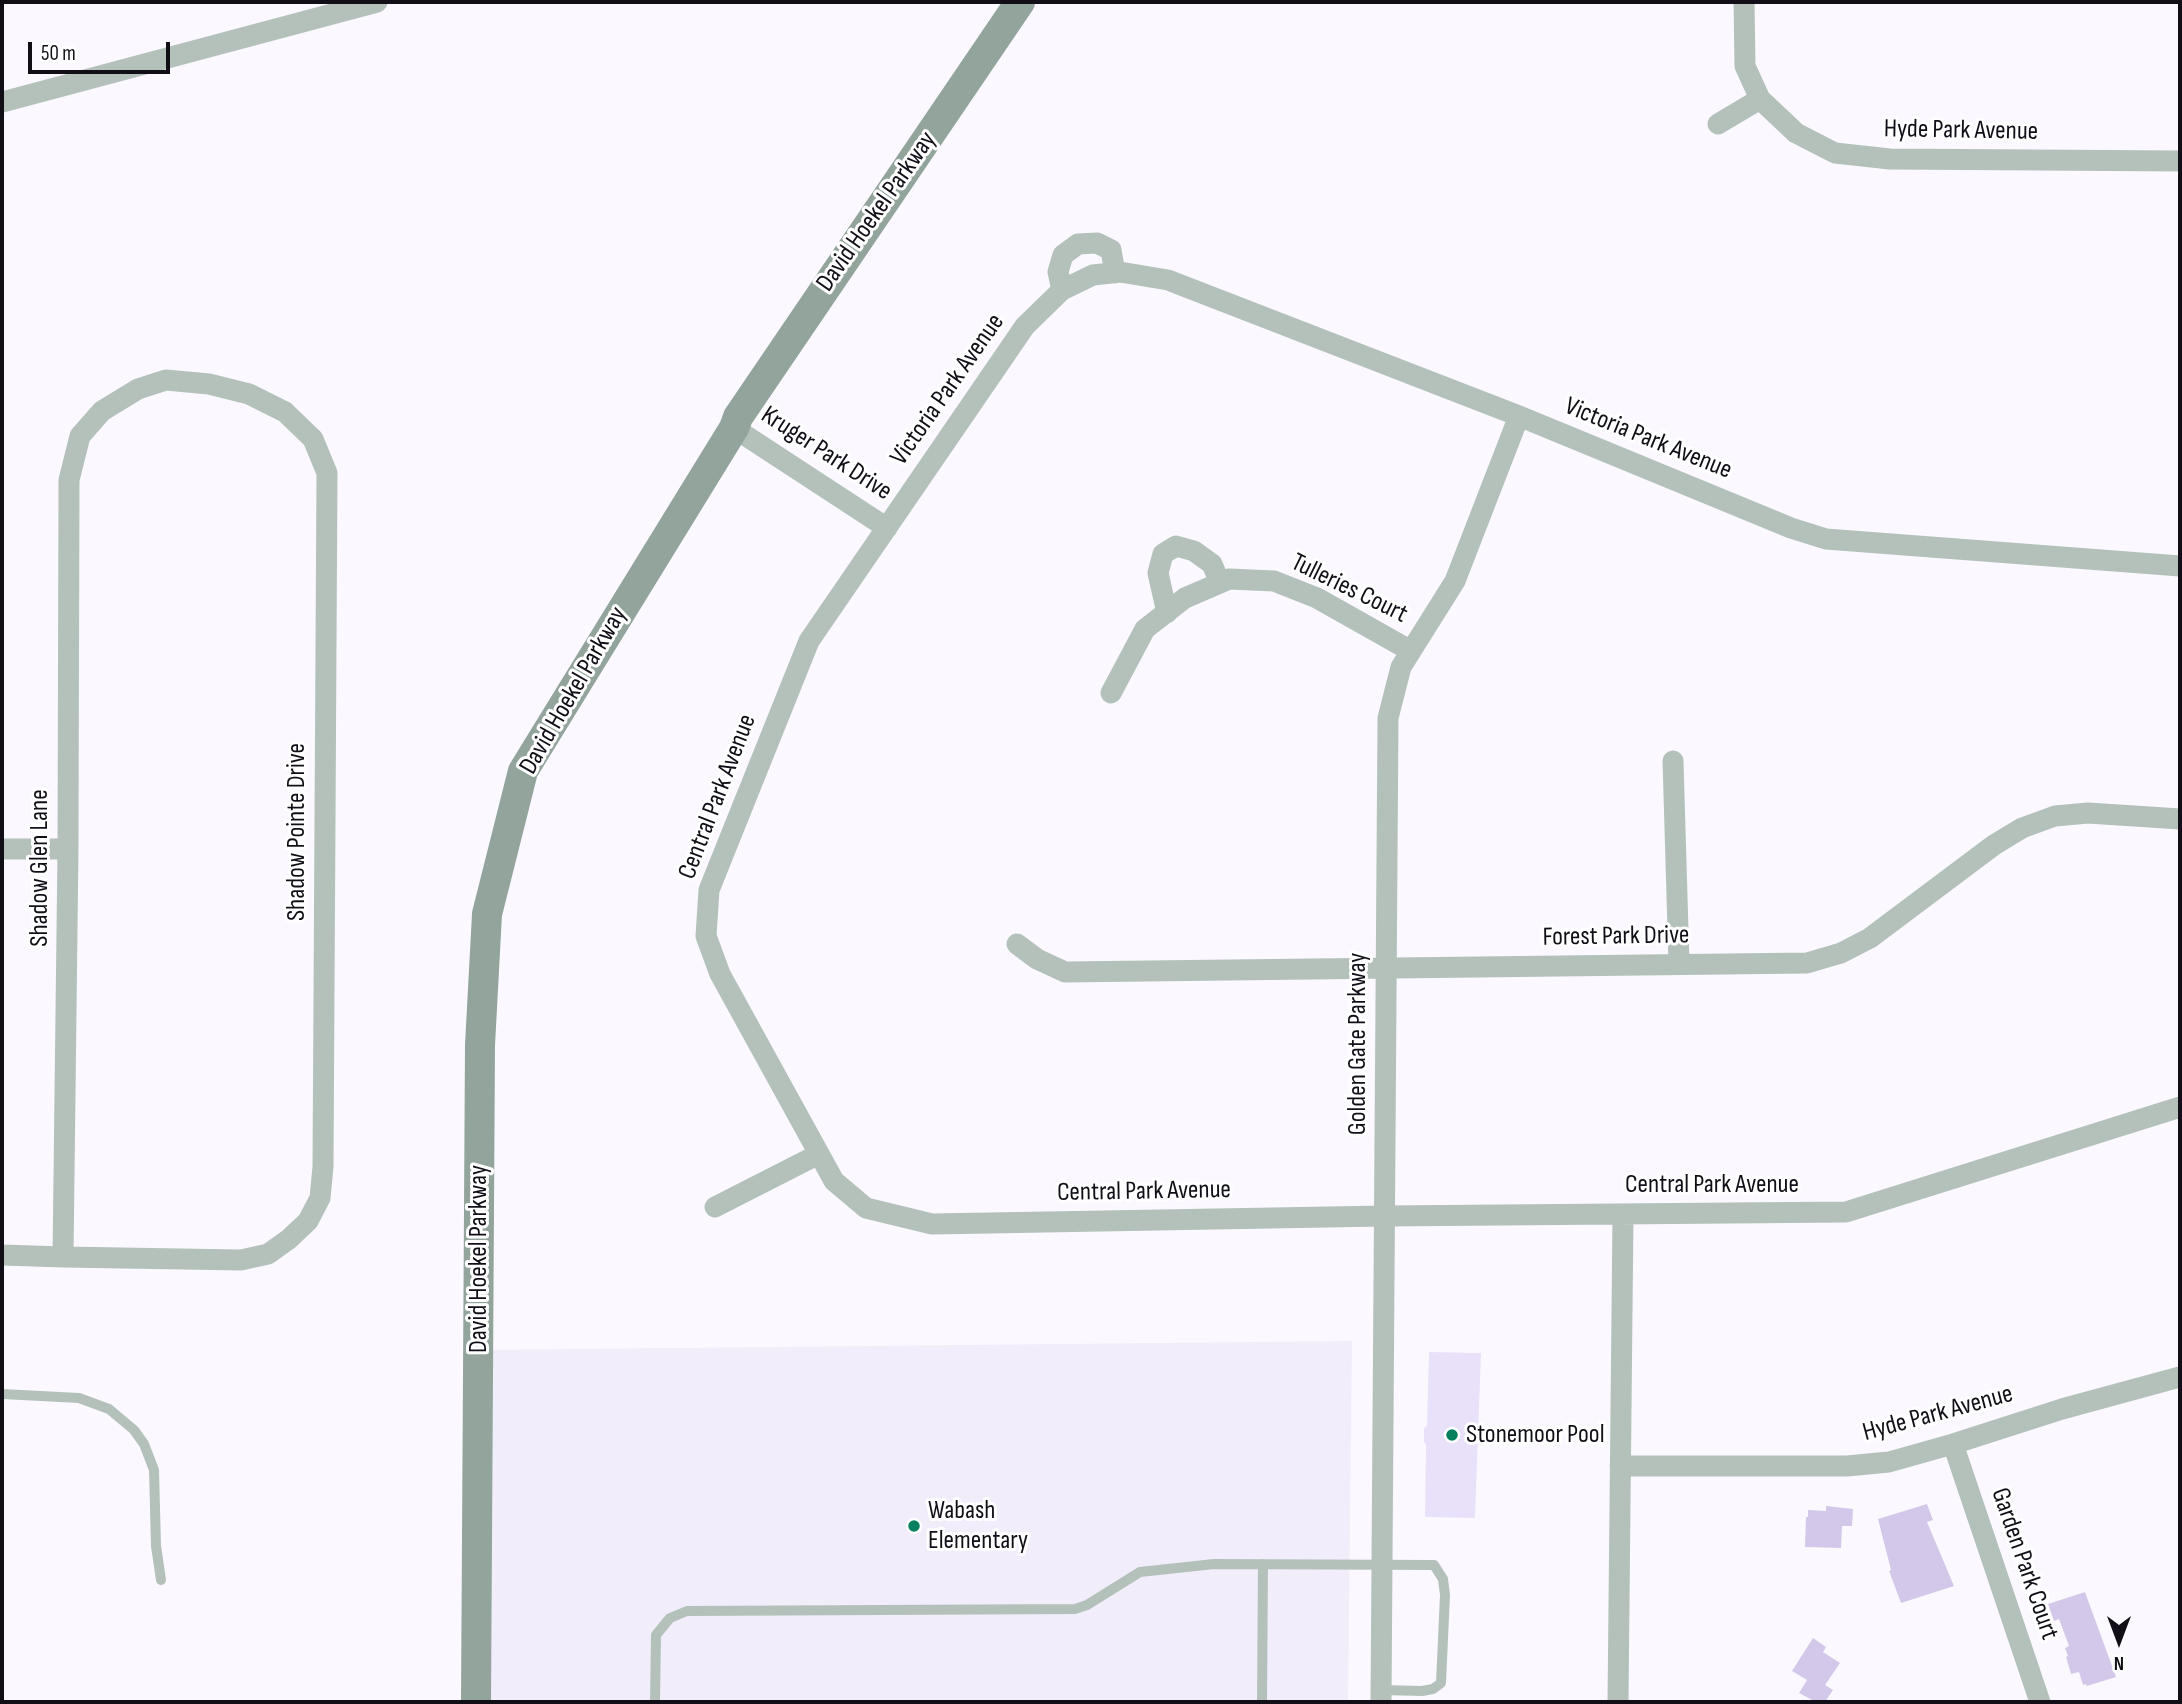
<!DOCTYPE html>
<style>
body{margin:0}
#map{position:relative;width:2182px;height:1704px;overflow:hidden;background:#fbf9ff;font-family:"Sofia Sans Condensed",sans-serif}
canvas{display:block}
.frame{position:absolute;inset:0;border:4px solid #110e17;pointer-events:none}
.north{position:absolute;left:2084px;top:1606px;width:70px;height:70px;-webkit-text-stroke:5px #fff;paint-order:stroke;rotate:180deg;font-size:19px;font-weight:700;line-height:28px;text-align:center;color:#110e17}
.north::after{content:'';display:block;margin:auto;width:24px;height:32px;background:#110e17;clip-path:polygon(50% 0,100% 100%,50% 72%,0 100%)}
.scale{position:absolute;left:28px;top:42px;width:142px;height:32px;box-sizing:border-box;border:4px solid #110e17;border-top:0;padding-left:9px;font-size:21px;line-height:24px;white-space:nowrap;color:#110e17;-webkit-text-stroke:5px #fff;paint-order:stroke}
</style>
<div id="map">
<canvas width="2182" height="1704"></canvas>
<div class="frame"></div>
<div class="north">N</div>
<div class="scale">50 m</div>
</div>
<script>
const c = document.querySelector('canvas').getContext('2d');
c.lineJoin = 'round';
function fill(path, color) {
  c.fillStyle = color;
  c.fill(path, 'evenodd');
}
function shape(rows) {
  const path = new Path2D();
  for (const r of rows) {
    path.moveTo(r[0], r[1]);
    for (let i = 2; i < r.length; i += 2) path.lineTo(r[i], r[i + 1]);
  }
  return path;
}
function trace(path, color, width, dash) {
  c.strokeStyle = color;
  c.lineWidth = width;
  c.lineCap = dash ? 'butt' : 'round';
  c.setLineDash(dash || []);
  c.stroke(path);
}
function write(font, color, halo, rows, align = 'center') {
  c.font = font + ' "Sofia Sans Condensed",sans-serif';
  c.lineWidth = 6;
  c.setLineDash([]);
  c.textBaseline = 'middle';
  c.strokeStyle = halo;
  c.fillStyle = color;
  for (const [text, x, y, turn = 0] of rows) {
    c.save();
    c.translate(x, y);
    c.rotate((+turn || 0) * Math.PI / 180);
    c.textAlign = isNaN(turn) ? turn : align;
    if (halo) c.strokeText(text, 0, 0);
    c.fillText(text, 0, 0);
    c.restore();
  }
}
const built = shape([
 [1352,1341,1348,1702,476,1702,479,1350]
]);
const green = shape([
 [1429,1352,1481,1353,1475,1518,1425,1517,1426,1445,1424,1442,1424,1428,1427,1426]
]);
const building = shape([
 [1927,1504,1933,1520,1927,1522,1954,1586,1901,1603,1889,1571,1891,1570,1878,1519],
 [1826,1506,1853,1509,1852,1526,1842,1526,1841,1548,1805,1547,1806,1517,1808,1517,1808,1510,1826,1511],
 [2085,1592,2116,1677,2087,1686,2086,1684,2083,1685,2079,1672,2071,1674,2066,1657,2068,1656,2065,1648,2069,1646,2059,1619,2054,1621,2048,1604],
 [1813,1638,1826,1647,1823,1652,1840,1663,1825,1685,1833,1690,1825,1702,1816,1702,1799,1693,1807,1680,1792,1671]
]);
const service = shape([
 [2,1394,79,1398,109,1409,134,1430,144,1444,154,1470,156,1546,161,1580],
 [655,1702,656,1635,670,1618,687,1611,1075,1609,1087,1605,1140,1572,1214,1564,1434,1565,1443,1579,1445,1595,1441,1683,1433,1689,1422,1691,1381,1690],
 [1262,1702,1263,1564]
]);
const minor = shape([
 [1744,2,1745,66,1760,99,1796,133,1835,153,1890,159,2180,161],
 [2,102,377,2],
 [1718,124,1760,99],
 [1062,290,1058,272,1063,255,1078,244,1097,243,1111,250,1115,273],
 [734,428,887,528],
 [2180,566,1826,539,1791,528,1519,416,1168,280,1120,272,1093,275,1062,290,1025,326,809,641,709,890,706,936,720,974,834,1181,866,1208,932,1224,1385,1216,1846,1212,2180,1107],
 [1167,613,1158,573,1163,554,1176,546,1194,551,1212,564,1220,583],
 [1111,693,1145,629,1185,598,1229,579,1274,581,1317,598,1411,651],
 [1673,761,1679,964],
 [2,849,68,849],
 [1017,944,1037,959,1065,972,1807,963,1841,953,1870,938,1994,845,2022,828,2055,816,2088,813,2180,819],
 [715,1207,819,1154],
 [2,1255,63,1257,241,1260,268,1254,289,1239,308,1221,320,1198,323,1167,327,473,313,439,285,412,249,394,209,384,166,380,138,389,102,411,80,436,69,480,68,849,63,1257],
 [1953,1444,2040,1702],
 [1620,1466,1847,1466,1889,1462,1953,1444,2062,1409,2180,1377],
 [1381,1702,1388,718,1401,667,1455,581,1519,416],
 [1618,1702,1623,1214]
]);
const secondary = shape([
 [476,1702,480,1045,487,914,523,771,734,428,738,417,1020,2]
]);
const markers = [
 [1452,1435,7,"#08805f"],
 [914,1526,7,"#08805f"]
];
const streetNames = [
 ["Hyde Park Avenue",1961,131,1],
 ["David Hoekel Parkway",877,212,-55],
 ["Victoria Park Avenue",948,390,-55],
 ["Victoria Park Avenue",1648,439,22],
 ["Kruger Park Drive",826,454,33],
 ["Tulleries Court",1349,589,26],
 ["David Hoekel Parkway",574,691,-60],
 ["Central Park Avenue",718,797,-69],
 ["Shadow Pointe Drive",297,832,-90],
 ["Shadow Glen Lane",40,868,-90],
 ["Forest Park Drive",1616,937,-1],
 ["Golden Gate Parkway",1358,1044,-90],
 ["Central Park Avenue",1712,1185],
 ["Central Park Avenue",1144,1192,-1],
 ["David Hoekel Parkway",479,1259,-90],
 ["Hyde Park Avenue",1938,1414,-15],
 ["Garden Park Court",2024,1564,71]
];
const poiNames = [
 ["Stonemoor Pool",1466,1435],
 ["Wabash",928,1511],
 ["Elementary",928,1541]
];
fill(built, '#f1edfa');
fill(green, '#e9e1f9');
fill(building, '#d3c8e9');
trace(service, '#b4c1bb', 10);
trace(minor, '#b4c1bb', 21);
trace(secondary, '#92a49c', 30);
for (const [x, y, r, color] of markers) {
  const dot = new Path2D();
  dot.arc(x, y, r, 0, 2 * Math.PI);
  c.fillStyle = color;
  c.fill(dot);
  trace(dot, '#fff', 2.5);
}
write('26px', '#110e17', '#fff', streetNames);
write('26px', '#110e17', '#fff', poiNames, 'left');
</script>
